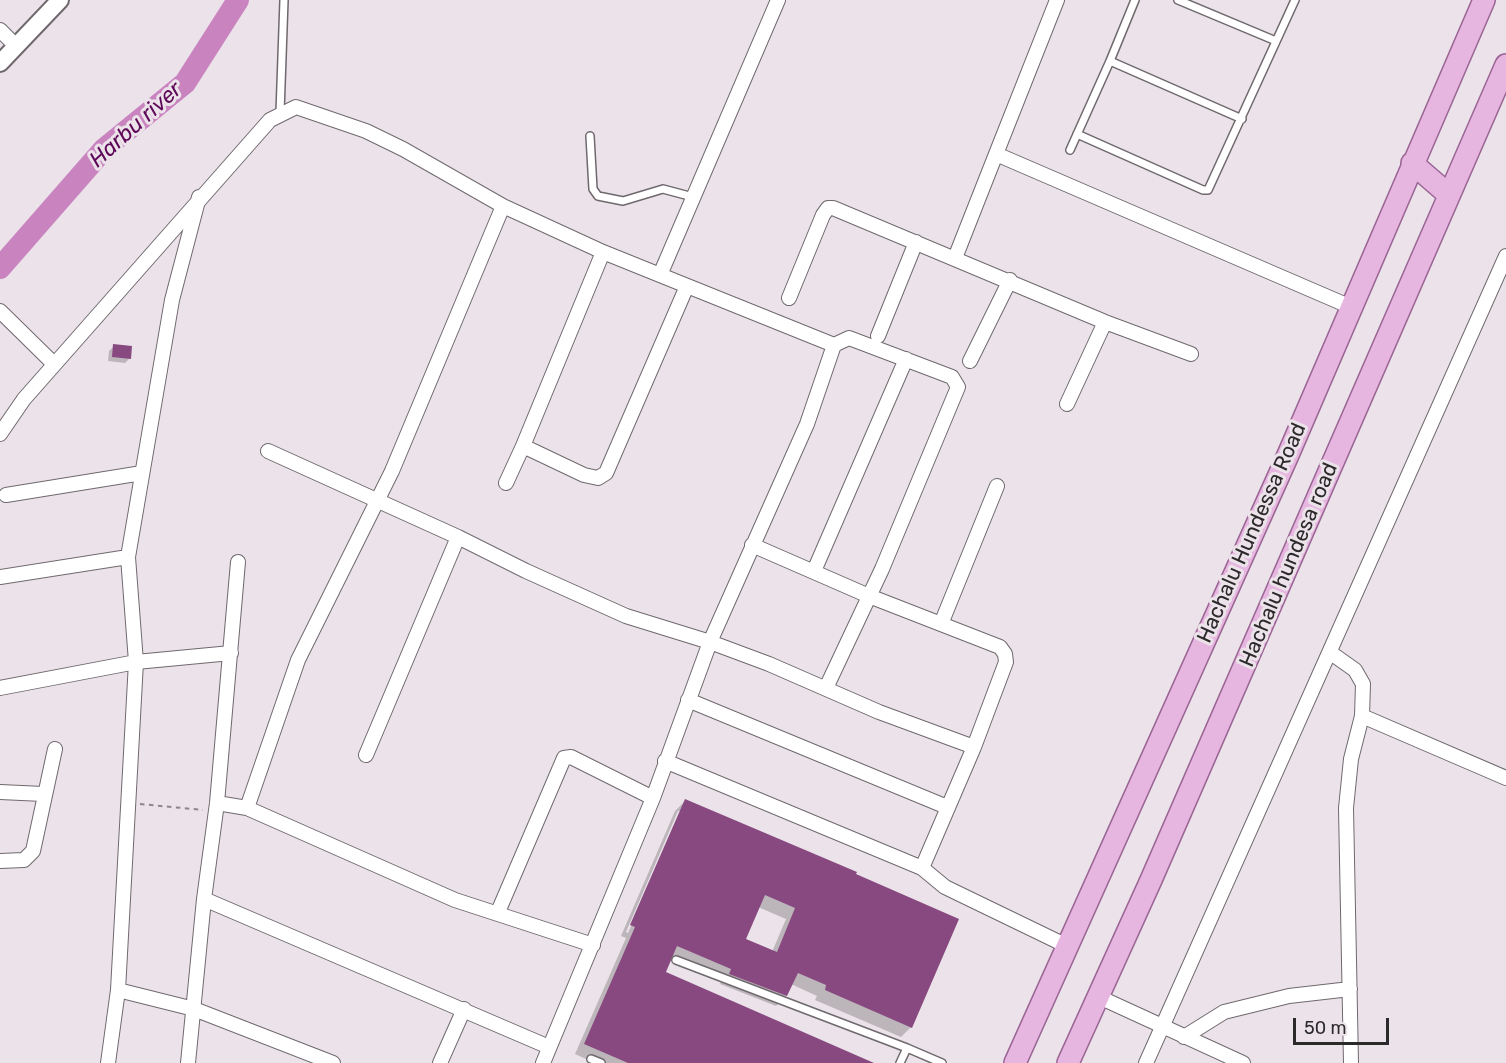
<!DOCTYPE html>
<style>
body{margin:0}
#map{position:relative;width:1506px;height:1063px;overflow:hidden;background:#ebe3e9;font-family:Rubik,sans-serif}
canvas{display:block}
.scale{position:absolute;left:1293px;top:1018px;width:96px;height:27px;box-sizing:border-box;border:3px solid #2c292b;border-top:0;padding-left:8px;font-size:18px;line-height:21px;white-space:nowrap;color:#2c292b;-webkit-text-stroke:4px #ebe3e9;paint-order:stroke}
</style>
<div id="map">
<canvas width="1506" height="1063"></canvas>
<div class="scale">50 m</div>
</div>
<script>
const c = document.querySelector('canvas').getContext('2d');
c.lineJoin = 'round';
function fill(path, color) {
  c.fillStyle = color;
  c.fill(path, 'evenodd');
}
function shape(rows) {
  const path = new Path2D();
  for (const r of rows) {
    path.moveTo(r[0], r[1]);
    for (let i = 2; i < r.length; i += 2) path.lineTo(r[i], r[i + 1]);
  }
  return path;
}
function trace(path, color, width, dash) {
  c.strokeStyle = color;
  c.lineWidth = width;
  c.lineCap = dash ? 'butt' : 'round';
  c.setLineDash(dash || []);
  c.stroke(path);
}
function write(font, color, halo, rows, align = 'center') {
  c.font = font + ' Rubik,sans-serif';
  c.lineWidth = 6;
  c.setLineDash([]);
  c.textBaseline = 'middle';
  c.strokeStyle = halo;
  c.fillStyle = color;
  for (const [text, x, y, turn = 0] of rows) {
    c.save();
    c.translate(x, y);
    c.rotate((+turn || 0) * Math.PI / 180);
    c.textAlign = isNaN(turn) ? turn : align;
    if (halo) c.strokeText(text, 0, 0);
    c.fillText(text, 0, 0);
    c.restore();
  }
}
const shadow = shape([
 [114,346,130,358,125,363,108,361,109,351],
 [685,801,855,873,911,1027,901,1037,815,1000,817,996,791,984,786,996,776,1006,720,984,722,980,670,957,664,973,871,1063,595,1063,575,1054,626,938,621,936,675,811],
 [678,811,681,811,628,933,626,932],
 [758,907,786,919,772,952,744,940]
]);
const river = shape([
 [0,268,104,149,185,83,238,0]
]);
const building = shape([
 [113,344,132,346,131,359,112,357],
 [685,799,857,872,856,874,959,919,912,1028,825,990,826,985,798,973,787,996,729,974,731,969,677,946,666,972,874,1063,628,1063,584,1044,635,927,630,925],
 [765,895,795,908,777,952,746,939]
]);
const path = shape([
 [140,804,203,810]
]);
const service = shape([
 [1135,0,1110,61,1242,119],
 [1178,0,1276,41],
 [280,113,284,0],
 [1077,134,1203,190,1208,190,1295,0],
 [590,136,593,189,598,196,623,201,663,189,693,197],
 [1070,150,1110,61],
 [676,960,907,1048,900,1063],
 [907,1048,942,1063],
 [591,1059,601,1063]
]);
const minor = shape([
 [778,0,660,275,834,345],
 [1057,0,996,154,1351,307],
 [0,30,16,46],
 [503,206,392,471,298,660,247,808,455,900,593,945],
 [603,252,523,446,584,475,598,478,606,473,687,286],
 [955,258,996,154],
 [789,298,823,215,828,208,833,208,1105,322,1191,354],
 [0,311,54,364],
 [878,336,916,242],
 [970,361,1010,280],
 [1067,404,1105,322],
 [0,434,24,399,270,120,296,107,366,131,403,149,503,206,603,252,660,275],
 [268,451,458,537,526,571,626,616,710,642,769,664,879,712,974,747],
 [506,483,523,446],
 [6,495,142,473],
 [752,545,869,596,1000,647,1005,654,1006,662,974,747,922,868],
 [814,571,906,359],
 [0,577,128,557],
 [941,624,997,486],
 [1331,653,1355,670,1363,684,1362,716,1351,759,1346,808,1351,1063],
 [0,688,136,662,231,653],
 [688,700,947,807],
 [1362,716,1506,778],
 [366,755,458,537],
 [665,761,922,868,945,887,1067,946],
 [0,792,43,794],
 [217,803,247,808],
 [0,861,24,860,33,851,55,749],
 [204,899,549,1047],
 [498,912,564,758,571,757,653,798],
 [118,990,194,1009,333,1063],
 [1099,997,1243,1063],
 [1184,1037,1224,1012,1289,996,1350,989],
 [108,1063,118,990,136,662,128,557,172,300,199,197],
 [188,1063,204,899,217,803,238,562],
 [440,1063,464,1009],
 [543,1063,653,798,710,642,807,424,834,345,849,338,952,377,958,387,882,569,826,688],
 [1146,1063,1506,256]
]);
const tertiary = shape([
 [0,63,60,0]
]);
const primary = shape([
 [1412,163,1449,195],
 [1015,1063,1288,455,1484,0],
 [1068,1063,1151,880,1506,65]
]);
const streetNames = [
 ["Hachalu Hundessa Road",1252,533,-66],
 ["Hachalu hundesa road",1289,565,-67]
];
const waterNames = [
 ["Harbu river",136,125,-42]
];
fill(shadow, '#0003');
trace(river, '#c984c0', 22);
fill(building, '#884981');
trace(service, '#6f696e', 10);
trace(minor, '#6f696e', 16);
trace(tertiary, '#6f696e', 20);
trace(primary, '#9a6594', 24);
trace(path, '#8b868a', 2, [4.5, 4.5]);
trace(service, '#fff', 7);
trace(minor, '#fff', 14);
trace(tertiary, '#fff', 16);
trace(primary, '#e6b6e0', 21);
write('21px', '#2c292b', '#ebe3e9', streetNames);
write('italic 22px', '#5f0859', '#ebe3e9', waterNames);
</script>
